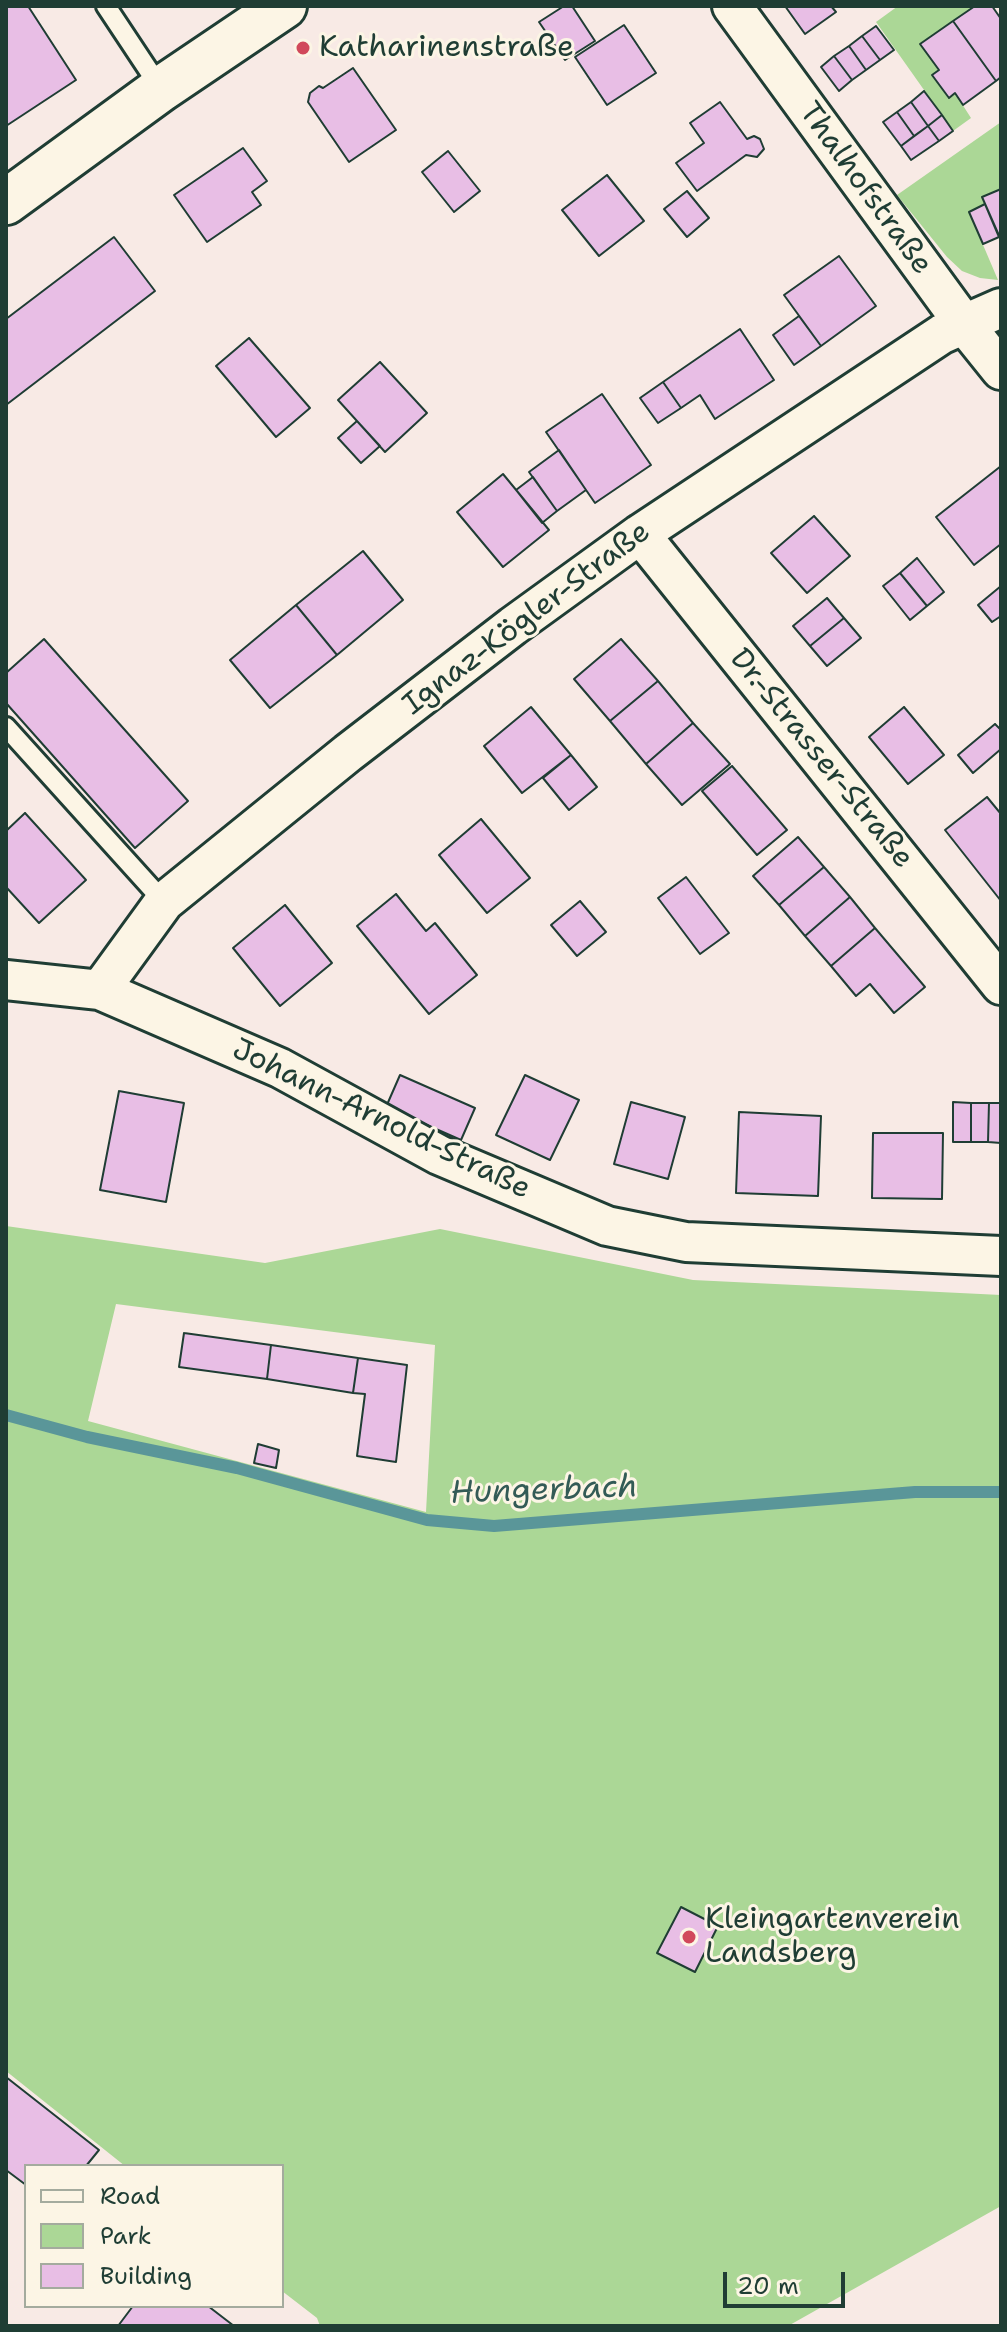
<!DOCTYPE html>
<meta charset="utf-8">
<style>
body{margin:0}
#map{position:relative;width:1007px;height:2332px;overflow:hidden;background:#f8eae5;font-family:"Shantell Sans",sans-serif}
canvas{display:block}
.frame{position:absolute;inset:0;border:8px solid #1f3d34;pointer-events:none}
.legend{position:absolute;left:24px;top:2164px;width:260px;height:144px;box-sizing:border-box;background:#fcf5e5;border:2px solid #a4ab9e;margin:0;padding:10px 14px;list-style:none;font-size:24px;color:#1f3d34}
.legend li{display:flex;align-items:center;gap:16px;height:40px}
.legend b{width:40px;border:2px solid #a4ab9e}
.scale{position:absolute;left:723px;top:2272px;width:122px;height:36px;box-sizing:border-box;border:4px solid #1f3d34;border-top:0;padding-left:10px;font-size:24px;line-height:28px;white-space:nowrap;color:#1f3d34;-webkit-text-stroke:6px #fcf5e5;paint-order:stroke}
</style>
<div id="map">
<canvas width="1007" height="2332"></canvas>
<div class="frame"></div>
<ul class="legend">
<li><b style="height:10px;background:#fcf5e5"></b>Road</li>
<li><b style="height:22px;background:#abd796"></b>Park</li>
<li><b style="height:22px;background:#e8bee5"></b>Building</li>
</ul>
<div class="scale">20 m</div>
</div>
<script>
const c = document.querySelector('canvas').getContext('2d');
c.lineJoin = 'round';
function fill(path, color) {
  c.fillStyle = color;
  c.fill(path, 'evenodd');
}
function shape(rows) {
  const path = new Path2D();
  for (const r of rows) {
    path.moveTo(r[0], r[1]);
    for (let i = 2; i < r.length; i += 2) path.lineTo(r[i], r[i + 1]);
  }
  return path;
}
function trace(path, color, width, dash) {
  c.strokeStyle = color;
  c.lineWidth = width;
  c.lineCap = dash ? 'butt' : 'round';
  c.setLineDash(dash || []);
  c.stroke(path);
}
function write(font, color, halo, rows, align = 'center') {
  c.font = font + ' "Shantell Sans",sans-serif';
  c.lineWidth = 6;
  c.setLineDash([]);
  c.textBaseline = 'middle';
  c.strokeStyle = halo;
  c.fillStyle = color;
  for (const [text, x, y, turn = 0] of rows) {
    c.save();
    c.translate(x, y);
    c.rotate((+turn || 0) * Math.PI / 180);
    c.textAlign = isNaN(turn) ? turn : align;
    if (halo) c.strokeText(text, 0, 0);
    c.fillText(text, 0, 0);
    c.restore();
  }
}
const green = shape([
 [898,6,975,6,920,44,939,70,933,75,948,98,955,93,971,118,953,131,876,22],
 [1001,122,1001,189,982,198,985,204,969,212,998,280,980,278,962,271,947,257,897,195],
 [6,1226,265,1263,440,1229,693,1280,1001,1295,1001,2206,788,2326,320,2326,317,2318,282,2291,282,2166,125,2166,6,2071],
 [116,1304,435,1345,426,1512,88,1421]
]);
const stream = shape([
 [6,1415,87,1437,237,1468,427,1520,494,1526,915,1492,1001,1492]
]);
const building = shape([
 [6,6,28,6,76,80,6,126,6,6],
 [564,6,572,6,595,41,565,60,539,22,564,6],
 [785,6,831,6,836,12,805,34,785,6],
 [975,6,992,6,1001,19,1001,77,996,81,953,21,975,6],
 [953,21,996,81,963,105,955,93,949,98,932,75,939,70,920,44,953,21],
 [624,25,656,73,607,105,575,57,624,25],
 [876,26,894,50,880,60,862,36,876,26],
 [862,36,880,60,866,70,849,46,862,36],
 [849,46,866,70,852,80,834,56,849,46],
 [834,56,852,80,839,91,821,67,834,56],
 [353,68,396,130,349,162,308,102,310,93,319,86,323,88,353,68],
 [924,91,942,115,928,126,911,102,924,91],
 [720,102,747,139,754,136,760,139,764,149,757,157,746,155,697,191,676,163,704,143,690,123,720,102],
 [911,102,928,126,914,136,897,112,911,102],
 [897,112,914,136,901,146,883,122,897,112],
 [942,115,953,131,939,141,928,126,942,115],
 [928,126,939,141,911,160,901,146,928,126],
 [243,148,267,181,252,192,261,205,207,242,174,195,243,148],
 [448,151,480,191,454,212,422,172,448,151],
 [607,175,644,221,599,256,562,210,607,175],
 [1001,189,1001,240,982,197,1001,189],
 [687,191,709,218,687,237,664,209,687,191],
 [985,204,999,237,983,244,969,212,985,204],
 [114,237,155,291,6,405,6,319,114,237],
 [839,256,876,306,821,346,784,295,839,256],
 [799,316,821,346,794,365,773,335,799,316],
 [740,329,774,380,715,419,700,395,681,408,663,382,740,329],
 [249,338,310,408,276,437,216,366,249,338],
 [380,362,427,413,385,452,338,400,380,362],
 [663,382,681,408,658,423,640,398,663,382],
 [602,394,651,465,595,503,546,432,602,394],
 [357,421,380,446,361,463,338,438,357,421],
 [559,450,586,490,557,511,529,472,559,450],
 [1001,466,1001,544,974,565,936,517,1001,466],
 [503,474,549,530,503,567,457,512,503,474],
 [533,477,557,511,542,523,516,490,533,477],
 [814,516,850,556,807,593,771,553,814,516],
 [363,551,403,600,337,655,296,605,363,551],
 [917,558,944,592,927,606,900,573,917,558],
 [900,573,927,606,910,620,883,586,900,573],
 [1001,586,1001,616,992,622,978,605,1001,586],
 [827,598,844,618,810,646,793,626,827,598],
 [296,605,337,655,270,708,230,660,296,605],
 [844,618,861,638,827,666,810,646,844,618],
 [44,639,188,801,135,848,6,703,6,673,44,639],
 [621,639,658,681,610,721,574,679,621,639],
 [658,681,693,723,646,764,610,721,658,681],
 [531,707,571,755,522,793,484,746,531,707],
 [904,707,944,755,908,784,869,737,904,707],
 [693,723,730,764,682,805,646,764,693,723],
 [995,724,1001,730,1001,749,973,773,958,755,995,724],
 [571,755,597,787,569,810,543,778,571,755],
 [732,766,787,830,757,855,702,791,732,766],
 [987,797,1001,814,1001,901,945,830,987,797],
 [25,813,86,880,39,923,6,887,6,831,25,813],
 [481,819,530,878,487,913,439,855,481,819],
 [798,837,824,867,779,905,753,876,798,837],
 [824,867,850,897,805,936,779,905,824,867],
 [686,877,729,933,700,954,658,898,686,877],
 [396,894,426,931,435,923,477,975,429,1014,357,926,396,894],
 [850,897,875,928,831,966,805,936,850,897],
 [580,901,606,932,577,956,551,925,580,901],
 [285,905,332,963,280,1006,233,948,285,905],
 [875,928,925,987,894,1013,870,984,856,996,831,966,875,928],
 [400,1075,475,1108,461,1140,386,1107,400,1075],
 [525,1075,579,1100,550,1160,496,1135,525,1075],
 [119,1091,184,1103,166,1202,100,1190,119,1091],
 [631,1102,685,1117,668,1179,614,1164,631,1102],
 [953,1102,971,1103,971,1142,953,1142,953,1102],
 [971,1103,989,1103,988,1142,971,1142,971,1103],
 [989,1103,1001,1103,1001,1143,988,1142,989,1103],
 [739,1112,821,1116,818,1196,736,1193,739,1112],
 [873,1133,943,1133,942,1199,872,1198,873,1133],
 [184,1333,271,1345,267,1379,179,1367,184,1333],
 [271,1345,358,1358,353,1393,267,1379,271,1345],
 [358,1358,407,1365,396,1462,357,1456,365,1394,353,1393,358,1358],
 [258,1444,279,1450,276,1468,254,1463,258,1444],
 [681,1907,718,1926,695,1972,657,1953,681,1907],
 [6,2077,99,2150,86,2166,26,2166,26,2185,6,2170,6,2077],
 [133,2306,208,2306,234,2326,118,2326,133,2306]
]);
const lane = shape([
 [106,6,161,89],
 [6,727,164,902]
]);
const street = shape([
 [732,6,964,324,1001,370],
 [640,534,1001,985],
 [6,980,100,990,280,1068,439,1155,607,1226,686,1242,1001,1256],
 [100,990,164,902,348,753,513,626,640,534,942,334,1001,308]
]);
const secondary = shape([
 [6,202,161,89,284,6]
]);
const markers = [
 [303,48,8,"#d1495b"],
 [689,1937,8,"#d1495b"]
];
const poiNames = [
 ["Katharinenstraße",319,48],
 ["Kleingartenverein",705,1920],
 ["Landsberg",705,1954]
];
const streetNames = [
 ["Thalhofstraße",865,189,54],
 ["Ignaz-Kögler-Straße",527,619,-37],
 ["Dr.-Strasser-Straße",821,759,51],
 ["Johann-Arnold-Straße",381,1120,26]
];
const waterNames = [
 ["Hungerbach",544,1491,-2]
];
fill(green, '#abd796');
trace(stream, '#5a9699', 12);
fill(building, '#e8bee5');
trace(building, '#1f3d34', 2);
trace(lane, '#1f3d34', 24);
trace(street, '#1f3d34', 44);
trace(secondary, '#1f3d34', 50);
trace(lane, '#fcf5e5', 18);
trace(street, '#fcf5e5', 38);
trace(secondary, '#fcf5e5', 44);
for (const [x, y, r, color] of markers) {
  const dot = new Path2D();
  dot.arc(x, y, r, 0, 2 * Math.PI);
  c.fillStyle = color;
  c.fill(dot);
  trace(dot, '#fcf5e5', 3);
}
write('30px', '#1f3d34', '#fcf5e5', poiNames, 'left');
write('30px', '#1f3d34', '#fcf5e5', streetNames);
write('italic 32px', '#335b56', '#fcf5e5', waterNames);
</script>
